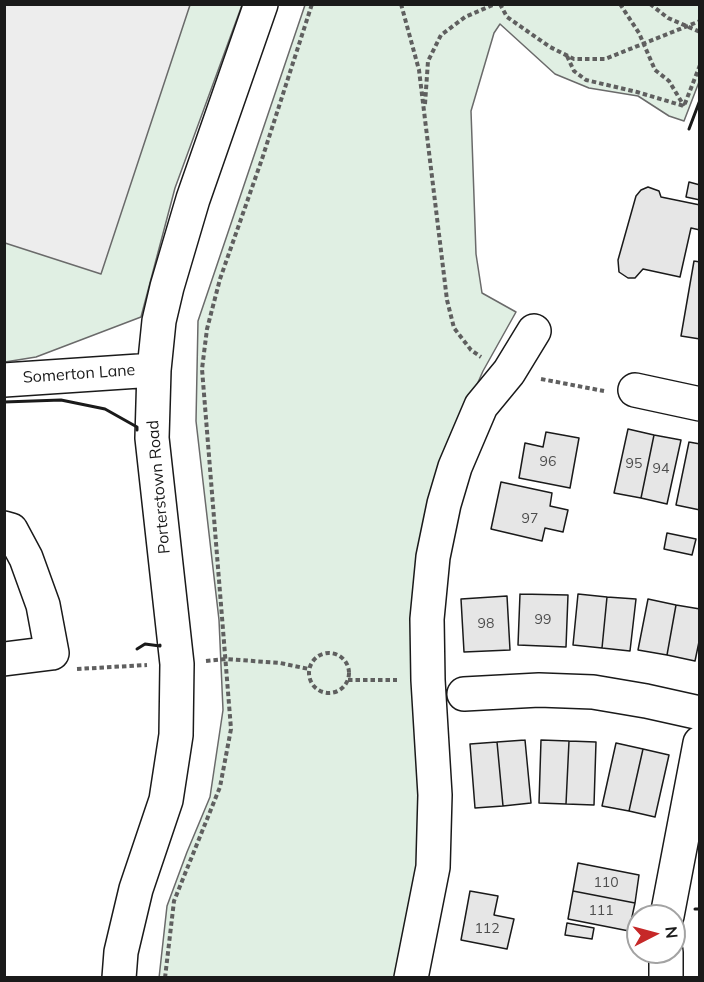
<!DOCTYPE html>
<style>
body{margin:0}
#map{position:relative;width:704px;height:982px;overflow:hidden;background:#fff;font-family:Mulish,sans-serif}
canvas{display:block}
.frame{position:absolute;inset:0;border:6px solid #1a1a1a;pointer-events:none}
.north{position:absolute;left:626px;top:904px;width:60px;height:60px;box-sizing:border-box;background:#fff;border:2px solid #a3a3a3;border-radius:50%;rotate:84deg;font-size:16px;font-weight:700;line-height:24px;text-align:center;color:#1a1a1a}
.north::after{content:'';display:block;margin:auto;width:21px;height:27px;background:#c62828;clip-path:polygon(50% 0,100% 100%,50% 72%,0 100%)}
</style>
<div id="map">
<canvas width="704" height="982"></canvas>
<div class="frame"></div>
<div class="north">N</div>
</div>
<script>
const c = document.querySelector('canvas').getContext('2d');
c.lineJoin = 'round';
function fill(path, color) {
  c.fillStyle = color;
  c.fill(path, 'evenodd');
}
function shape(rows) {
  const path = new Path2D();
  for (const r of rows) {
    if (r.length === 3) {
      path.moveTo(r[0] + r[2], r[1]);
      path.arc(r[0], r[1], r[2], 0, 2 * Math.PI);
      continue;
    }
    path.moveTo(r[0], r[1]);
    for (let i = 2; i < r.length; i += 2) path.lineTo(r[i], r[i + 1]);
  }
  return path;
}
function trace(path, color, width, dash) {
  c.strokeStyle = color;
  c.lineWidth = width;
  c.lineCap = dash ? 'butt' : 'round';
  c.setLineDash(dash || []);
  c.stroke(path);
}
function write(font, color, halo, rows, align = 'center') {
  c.font = font + ' Mulish,sans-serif';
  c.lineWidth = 4.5;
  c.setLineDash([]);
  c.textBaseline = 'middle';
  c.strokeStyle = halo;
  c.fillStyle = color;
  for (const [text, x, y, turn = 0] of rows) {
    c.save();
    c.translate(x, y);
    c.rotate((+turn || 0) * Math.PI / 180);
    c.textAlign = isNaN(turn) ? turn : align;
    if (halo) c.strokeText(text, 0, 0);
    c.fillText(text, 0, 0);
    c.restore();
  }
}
const green = shape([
 [5,5,242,5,175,188,141,317,36,357,5,362,5,5],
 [305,5,699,5,699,82,684,121,669,116,638,96,589,88,555,74,500,24,494,33,471,111,476,254,482,293,516,312,483,371,468,405,443,471,423,866,400,977,159,978,167,906,187,852,210,797,223,710,219,620,196,421,198,321,305,5]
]);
const parking = shape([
 [5,4,190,5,101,274,5,243,5,4]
]);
const building = shape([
 [689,182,700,185,700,200,686,197,689,182],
 [648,187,659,191,661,197,700,205,700,230,691,228,680,277,643,269,635,278,628,278,619,272,618,260,636,196,641,190,648,187],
 [694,261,700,262,700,339,681,336,694,261],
 [628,429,654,435,641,498,614,493,628,429],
 [546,432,579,438,570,488,519,478,525,443,543,447,546,432],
 [654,435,681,440,667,504,641,498,654,435],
 [689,442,700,444,700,510,676,505,689,442],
 [501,482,552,493,550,506,568,510,563,532,545,528,542,541,491,529,501,482],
 [667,533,696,539,692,555,664,549,667,533],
 [520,594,568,595,566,647,518,645,520,594],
 [578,594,607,597,602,648,573,645,578,594],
 [507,596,510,650,464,652,461,599,507,596],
 [607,597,636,599,630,651,602,648,607,597],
 [648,599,676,605,667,655,638,650,648,599],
 [676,605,700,609,700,637,695,661,667,655,676,605],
 [525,740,531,803,503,806,497,742,525,740],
 [541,740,569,741,566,804,539,803,541,740],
 [569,741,596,742,594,805,566,804,569,741],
 [497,742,503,806,475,808,470,744,497,742],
 [616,743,643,749,629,811,602,806,616,743],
 [643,749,669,755,655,817,629,811,643,749],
 [578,863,639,875,635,903,573,891,578,863],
 [470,891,498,896,494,915,514,919,507,949,461,940,470,891],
 [573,891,635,903,629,931,568,919,573,891],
 [567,923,594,928,592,939,565,935,567,923]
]);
const path = shape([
 [401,4,419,70,447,300,454,328,471,350,481,357],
 [500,4,507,17,550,47,574,59,605,59,700,21],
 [620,4,639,33,655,70,669,81,684,106],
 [650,4,668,18,700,32],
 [567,56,574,71,586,80,637,92,684,106,700,65],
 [425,104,428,61,441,35,465,17,495,4],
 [541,379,604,391],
 [329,673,20],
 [206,661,226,659,280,663,309,669],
 [77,669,147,665],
 [348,680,397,680],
 [165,978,174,901,220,787,231,729,202,369,207,329,220,279,262,159,312,4]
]);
const minor = shape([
 [4,380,154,370],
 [635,390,700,404],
 [4,528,11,530,26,558,43,605,52,653,4,659],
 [464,694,539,690,593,692,646,701,700,713],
 [667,916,700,743],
 [666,952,666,978],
 [119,978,121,952,136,889,166,800,176,735,177,664,152,438,154,370,159,321,167,287,193,199,261,4],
 [411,978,433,867,435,795,428,680,427,619,433,557,444,504,455,467,481,406,509,372,534,331]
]);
const wall = shape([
 [689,129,700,100],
 [4,402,61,400,105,409,137,427,137,430],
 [137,649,145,644,160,646,160,645],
 [695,909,700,909]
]);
const numberNames = [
 ["96",548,462],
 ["95",634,464],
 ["94",661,469],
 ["97",530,519],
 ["99",543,620],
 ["98",486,624],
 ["110",606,883],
 ["111",601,911],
 ["112",487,929]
];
const streetNames = [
 ["Somerton Lane",79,374,-4],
 ["Porterstown Road",159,487,-95]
];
fill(green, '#e0efe3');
trace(green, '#6a6a6a', 1.5);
fill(parking, '#ededed');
trace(parking, '#6a6a6a', 1.5);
fill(building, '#e6e6e6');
trace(building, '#1a1a1a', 1.5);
trace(minor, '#1a1a1a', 36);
trace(path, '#5f5f5f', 4, [4.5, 3]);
trace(minor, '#fff', 33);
trace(wall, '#1a1a1a', 3);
write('14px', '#4d4d4d', null, numberNames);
write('16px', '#1a1a1a', '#fff', streetNames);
</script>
